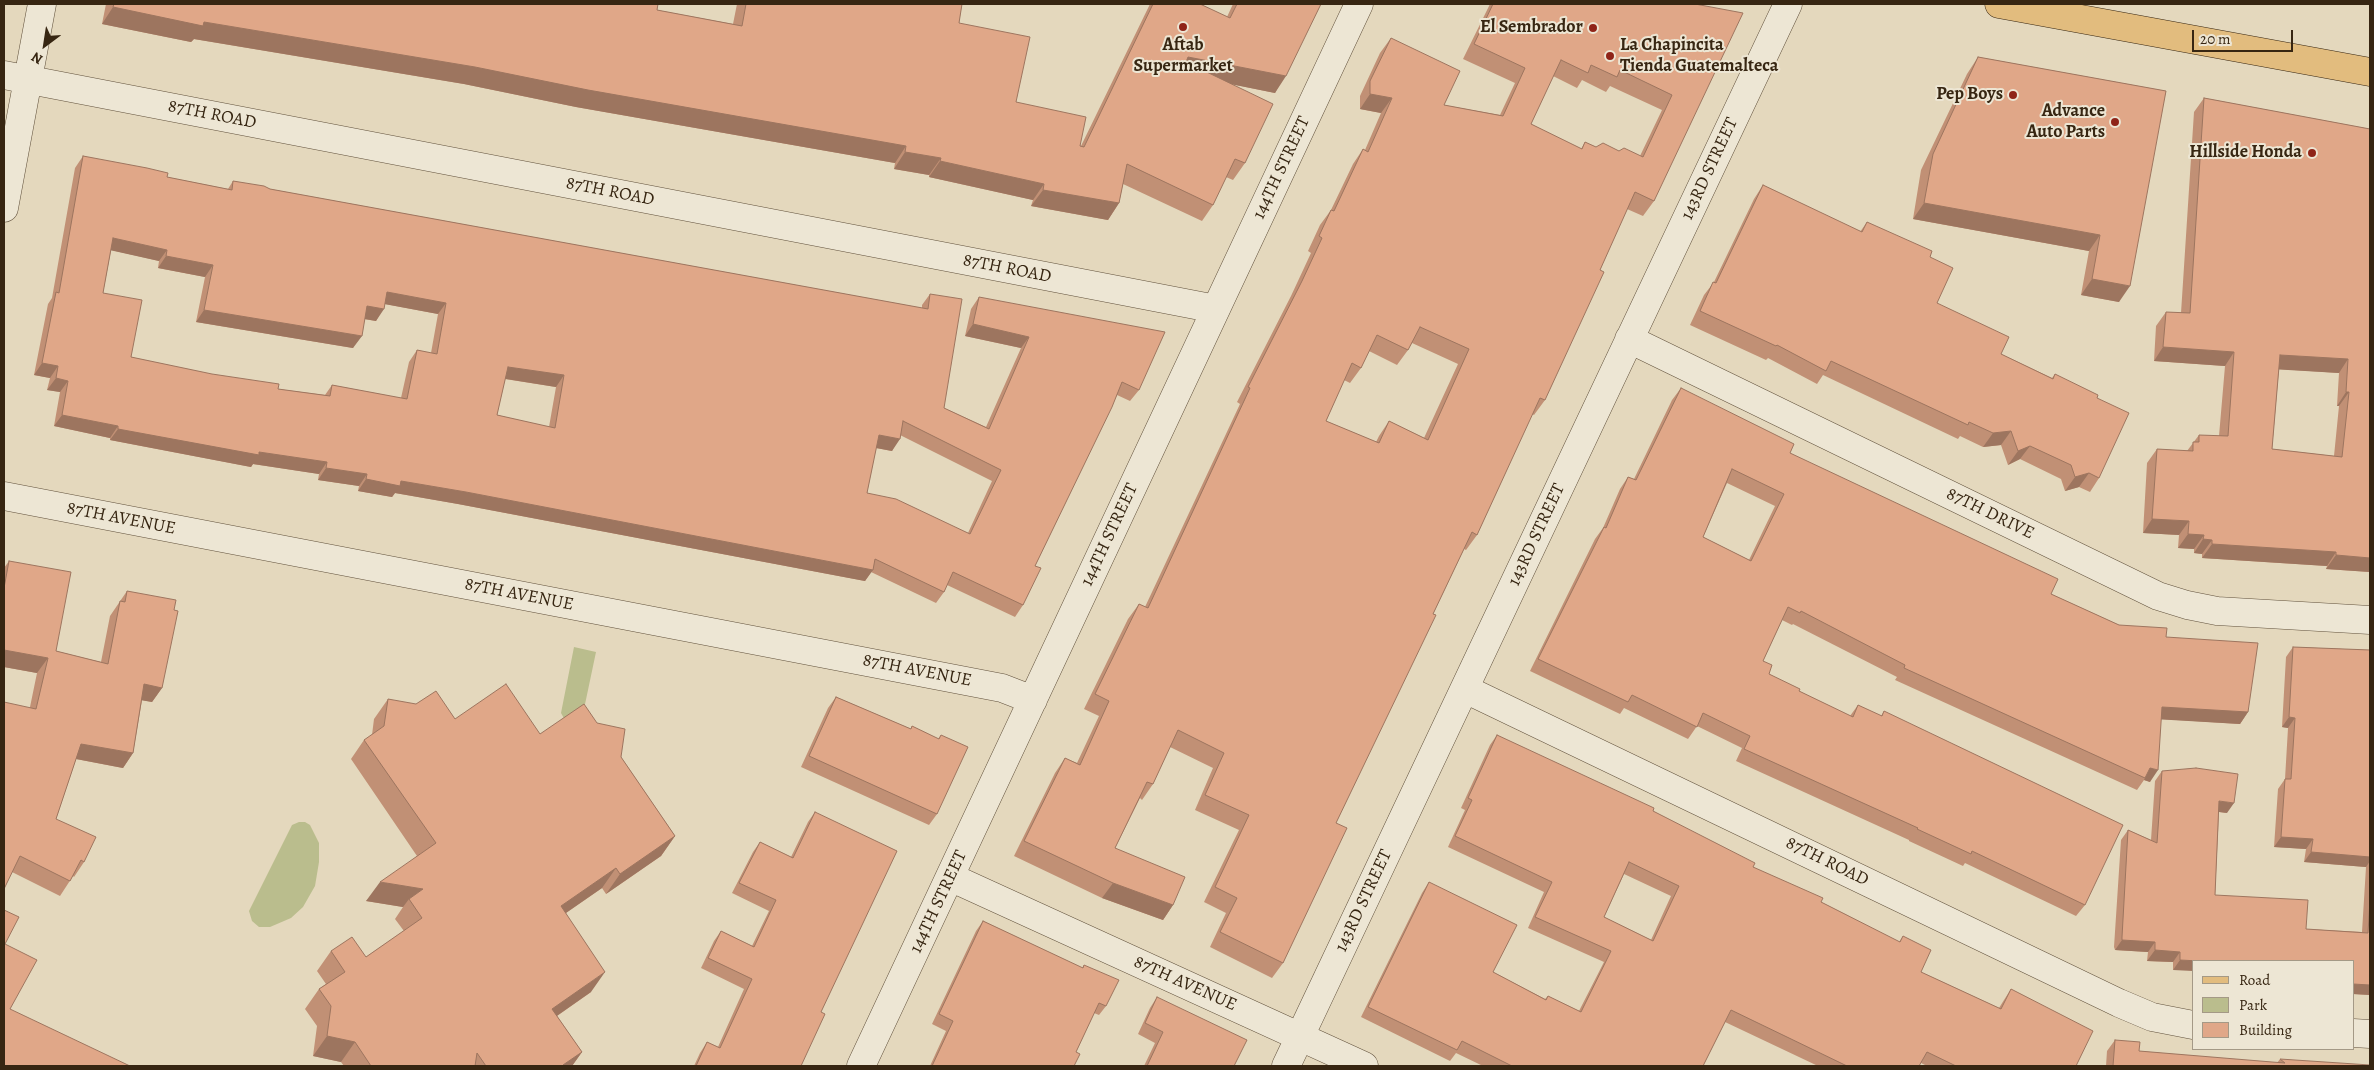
<!DOCTYPE html>
<style>
body{margin:0}
#map{position:relative;width:2374px;height:1070px;overflow:hidden;background:#e4d8bd;font-family:Alegreya,serif}
canvas{display:block}
.frame{position:absolute;inset:0;border:5px solid #372612;pointer-events:none}
.legend{position:absolute;left:2192px;top:960px;width:162px;height:90px;box-sizing:border-box;background:#ede6d4;border:1px solid #a49986;margin:0;padding:6px 9px;list-style:none;font-size:15px;color:#372612}
.legend li{display:flex;align-items:center;gap:10px;height:25px}
.legend b{width:25px;border:1px solid #a49986}
.north{position:absolute;left:20px;top:20px;width:50px;height:50px;-webkit-text-stroke:4px #ede6d4;paint-order:stroke;rotate:211deg;font-size:14px;font-weight:700;line-height:20px;text-align:center;color:#372612}
.north::after{content:'';display:block;margin:auto;width:18px;height:22px;background:#372612;clip-path:polygon(50% 0,100% 100%,50% 72%,0 100%)}
.scale{position:absolute;left:2192px;top:30px;width:101px;height:22px;box-sizing:border-box;border:2px solid #372612;border-top:0;padding-left:6px;font-size:15px;line-height:18px;white-space:nowrap;color:#372612;-webkit-text-stroke:4px #ede6d4;paint-order:stroke}
</style>
<div id="map">
<canvas width="2374" height="1070"></canvas>
<div class="frame"></div>
<ul class="legend">
<li><b style="height:6px;background:#e2bc7e"></b>Road</li>
<li><b style="height:14px;background:#babd8d"></b>Park</li>
<li><b style="height:14px;background:#e0a788"></b>Building</li>
</ul>
<div class="north">N</div>
<div class="scale">20 m</div>
</div>
<script>
const c = document.querySelector('canvas').getContext('2d');
c.lineJoin = 'round';
function fill(path, color) {
  c.fillStyle = color;
  c.fill(path, 'evenodd');
}
function shape(rows) {
  const path = new Path2D();
  for (const r of rows) {
    path.moveTo(r[0], r[1]);
    for (let i = 2; i < r.length; i += 2) path.lineTo(r[i], r[i + 1]);
  }
  return path;
}
function trace(path, color, width, dash) {
  c.strokeStyle = color;
  c.lineWidth = width;
  c.lineCap = dash ? 'butt' : 'round';
  c.setLineDash(dash || []);
  c.stroke(path);
}
function write(font, color, halo, rows, align = 'center') {
  c.font = font + ' Alegreya,serif';
  c.lineWidth = 4;
  c.setLineDash([]);
  c.textBaseline = 'middle';
  c.strokeStyle = halo;
  c.fillStyle = color;
  for (const [text, x, y, turn = 0] of rows) {
    c.save();
    c.translate(x, y);
    c.rotate((+turn || 0) * Math.PI / 180);
    c.textAlign = isNaN(turn) ? turn : align;
    if (halo) c.strokeText(text, 0, 0);
    c.fillText(text, 0, 0);
    c.restore();
  }
}
const green = shape([
 [574,647,596,652,580,728,566,722,561,713],
 [299,822,305,822,310,825,319,843,319,862,315,886,303,907,291,918,270,927,259,927,252,921,249,911,292,825]
]);
const street = shape([
 [4,75,1216,309],
 [4,208,42,4],
 [1629,339,2158,596,2187,605,2217,611,2370,620],
 [4,496,1002,688,1033,700],
 [1465,689,2119,1003,2152,1017,2193,1025],
 [950,877,1364,1066],
 [2353,1033,2370,1034],
 [861,1066,1359,4],
 [1286,1066,1788,4]
]);
const primary = shape([
 [1999,4,2370,72]
]);
const wall = shape([
 [106,4,658,4,657,10,733,24,737,4,962,4,959,23,1016,102,1081,146,1150,4,1200,4,1227,17,1233,4,1321,4,1275,93,1231,84,1245,163,1233,180,1226,177,1213,205,1202,221,1123,184,1119,203,1108,220,1031,206,1033,200,929,177,929,175,894,169,895,163,576,107,464,84,194,39,191,42,102,24],
 [1490,4,1695,4,1654,201,1643,216,1627,209,1600,270,1545,400,1534,415,1532,414,1477,535,1466,550,1464,549,1433,614,1336,823,1283,963,1272,978,1210,947,1226,913,1204,902,1239,830,1195,810,1213,768,1170,747,1153,784,1142,800,1140,798,1115,848,1173,905,1163,920,1102,898,1014,856,1055,773,1065,758,1077,763,1099,716,1084,709,1128,619,1139,604,1145,607,1240,404,1237,402,1291,296,1311,253,1308,251,1320,225,1331,210,1353,164,1363,149,1365,150,1381,113,1360,109,1360,96,1380,53,1391,38,1444,105,1500,115,1515,83,1463,59],
 [1553,76,1577,88,1582,80,1606,92,1610,86,1662,110,1640,156,1619,151,1596,147,1585,142,1581,149,1531,124],
 [1412,343,1458,364,1424,438,1389,421,1379,436,1376,442,1326,421,1344,380,1350,383,1361,368,1369,351,1397,365,1408,350],
 [1978,57,2166,91,2119,302,2081,295,2089,251,1913,219,1921,170,1967,74],
 [2204,98,2370,129,2370,572,2326,569,2327,566,2202,558,2202,554,2194,553,2194,549,2178,548,2179,535,2143,533,2147,463,2157,449,2187,451,2199,435,2219,436,2225,366,2154,361,2156,326,2166,312,2181,313,2194,112],
 [2279,369,2339,373,2337,406,2339,406,2334,456,2272,449],
 [83,156,167,177,228,189,233,181,270,189,922,308,922,305,930,294,944,408,986,427,1021,348,965,336,971,309,979,297,1139,390,1130,401,1117,395,1035,566,1023,605,1015,617,947,585,944,592,936,603,871,572,865,581,458,504,395,493,392,497,358,491,359,486,318,480,319,474,253,464,251,467,110,440,110,438,54,426,60,392,47,390,50,378,34,375,48,304,52,298,75,168],
 [111,250,159,261,158,268,205,277,196,322,353,348,364,319,376,321,385,304,438,314,431,353,417,350,409,362,401,398,332,385,325,395,278,389,131,357,103,293],
 [505,379,556,387,549,427,497,415],
 [900,435,992,481,968,533,867,493,876,448,892,451],
 [1763,185,1860,232,1867,222,1930,257,1937,303,2001,354,2052,378,2055,374,2097,398,2099,478,2090,492,2079,487,2065,491,2061,479,2020,459,2008,465,2001,445,1983,447,1960,436,1958,439,1823,375,1817,384,1768,358,1766,360,1690,325,1704,295,1714,282,1754,199],
 [1681,388,1790,453,2051,594,2119,625,2166,637,2248,712,2240,724,2161,719,2150,782,2144,780,2137,790,1895,680,1897,677,1793,624,1792,625,1782,620,1763,661,1769,674,1799,691,1850,716,1858,705,1881,716,1884,711,2085,905,2076,916,1965,863,1963,866,1909,841,1909,840,1736,761,1742,748,1697,726,1688,739,1624,708,1620,714,1530,671,1595,539,1603,528,1620,489,1628,477,1634,479,1672,400],
 [1727,483,1775,506,1749,560,1703,537],
 [9,561,56,651,101,662,110,616,127,591,174,610,162,688,152,702,142,700,133,753,123,768,76,759,56,819,84,862,74,877,73,876,60,896,12,872,30,707,37,673,4,667,4,568],
 [2293,647,2370,650,2370,995,2353,994,2353,961,2193,961,2173,970,2173,962,2147,961,2148,952,2115,950,2114,947,2121,840,2128,830,2151,840,2155,781,2162,771,2227,813,2219,812,2215,895,2306,929,2362,932,2366,867,2304,862,2306,849,2274,847,2278,789,2285,779,2288,728,2282,727,2286,657],
 [836,697,911,729,912,726,938,739,941,735,937,814,929,825,801,767,828,708],
 [388,699,455,719,540,734,621,757,675,836,661,856,606,894,602,888,566,913,591,992,557,1016,582,1052,572,1066,344,1066,341,1062,313,1056,317,1026,305,1009,319,989,326,984,317,971,331,951,366,957,404,931,395,919,403,907,366,901,417,856,351,759,364,740,372,735,374,719],
 [1497,735,1653,811,1753,867,1821,902,1899,942,1903,936,1921,972,1999,1008,2004,1000,2011,989,2076,1066,1927,1066,1921,1063,1919,1066,1818,1066,1725,1022,1703,1066,1483,1066,1456,1053,1450,1061,1361,1017,1422,893,1429,882,1493,972,1545,999,1548,996,1579,1011,1604,962,1528,928,1544,892,1448,847,1465,810,1461,808,1490,745],
 [1624,874,1671,896,1651,940,1604,917],
 [815,812,821,1012,801,1066,694,1066,700,1053,707,1042,718,1047,744,989,701,968,714,941,721,931,752,946,769,911,732,893,753,852,760,842,791,857,808,822],
 [983,921,1082,968,1084,965,1106,1006,1099,1015,1094,1013,1076,1052,1074,1066,930,1066,946,1031,932,1024,976,931],
 [1157,997,1234,1066,1144,1066,1155,1043,1138,1034,1150,1008],
 [2115,1040,2139,1051,2277,1063,2280,1059,2370,1066,2106,1066,2107,1051]
]);
const shadedWall = shape([
 [113,7,475,67,906,146,895,163,576,107,464,84,194,39,191,42,102,24],
 [1188,57,1286,76,1275,93,1176,73],
 [1370,94,1392,98,1381,113,1360,109],
 [905,152,941,158,929,175,894,169],
 [940,161,1044,184,1033,200,929,177],
 [1043,190,1119,203,1108,220,1031,206],
 [1924,203,2100,235,2089,251,1913,219],
 [113,238,167,250,159,261,105,249],
 [166,256,213,265,205,277,158,268],
 [2092,279,2130,286,2119,302,2081,295],
 [387,292,446,303,438,314,379,303],
 [367,306,384,309,376,321,359,318],
 [204,310,362,336,353,348,196,322],
 [973,324,1029,337,1021,348,965,336],
 [2163,347,2234,352,2225,366,2154,361],
 [2280,355,2348,359,2339,373,2271,369],
 [42,363,58,366,50,378,34,375],
 [508,367,564,375,556,387,500,378],
 [56,378,68,381,60,392,47,390],
 [2346,392,2349,392,2339,406,2337,406],
 [62,415,118,426,110,438,54,426],
 [118,429,259,452,327,462,319,474,253,464,251,467,110,440],
 [2011,431,2001,445,1983,447,1993,433],
 [879,435,900,439,892,451,871,447],
 [2030,446,2020,459,2008,465,2018,451],
 [326,468,367,474,359,486,318,480],
 [2089,473,2079,487,2065,491,2075,477],
 [366,479,401,481,466,492,873,570,865,581,458,504,395,493,392,497,358,491],
 [2152,519,2189,521,2179,535,2143,533],
 [2188,534,2204,535,2194,549,2178,548],
 [2203,539,2212,540,2202,554,2194,553],
 [2212,544,2336,552,2327,566,2202,558],
 [2336,555,2370,558,2370,572,2326,569],
 [4,650,48,658,37,673,4,667],
 [144,684,162,688,152,702,134,699],
 [2162,707,2248,712,2240,724,2154,719],
 [2289,717,2295,718,2288,728,2282,727],
 [81,744,133,753,123,768,71,758],
 [2150,768,2158,770,2150,782,2144,780],
 [2219,801,2234,803,2227,813,2212,811],
 [675,836,661,856,606,894,620,874],
 [2281,837,2313,839,2306,849,2274,847],
 [2311,852,2370,857,2370,861,2366,867,2304,862],
 [616,868,602,888,547,926,561,906],
 [380,882,423,889,409,899,403,907,366,901],
 [1113,883,1173,905,1163,920,1102,898],
 [2122,940,2155,942,2148,952,2115,950],
 [2155,950,2180,952,2173,962,2147,961],
 [2180,960,2199,961,2193,961,2193,971,2173,970],
 [605,972,591,992,538,1029,552,1009],
 [2353,984,2370,985,2370,995,2353,994],
 [327,1036,355,1042,341,1062,313,1056],
 [582,1052,572,1066,562,1066,563,1065]
]);
const building = shape([
 [114,4,658,4,657,10,742,26,746,4,962,4,959,23,1030,37,1016,102,1086,117,1080,146,1084,147,1153,4,1200,4,1230,18,1237,4,1321,4,1286,76,1188,57,1186,62,1273,104,1245,163,1235,159,1213,205,1127,164,1119,203,1043,190,1044,184,940,161,941,158,905,152,906,146,588,90,475,67,204,22,203,26,113,7,114,4],
 [1493,4,1695,4,1743,13,1654,201,1635,192,1600,270,1604,272,1545,400,1540,398,1477,535,1472,532,1433,614,1436,615,1336,823,1347,828,1283,963,1220,932,1237,898,1215,887,1249,815,1205,795,1224,753,1178,730,1153,784,1147,782,1115,848,1185,877,1173,905,1113,883,1024,841,1065,758,1080,765,1109,701,1095,694,1139,604,1148,608,1250,388,1248,387,1302,281,1322,238,1319,236,1331,210,1334,211,1363,149,1368,152,1392,98,1370,94,1370,81,1391,38,1460,71,1444,105,1503,116,1525,68,1474,44,1493,4],
 [1561,60,1588,73,1591,65,1617,77,1620,70,1672,95,1643,157,1624,148,1619,151,1603,143,1596,147,1585,142,1582,149,1531,124,1561,60],
 [1420,327,1469,349,1428,440,1389,421,1379,443,1326,421,1352,363,1361,368,1377,335,1408,350,1420,327],
 [1978,57,2166,91,2130,286,2092,279,2100,235,1924,203,1933,154,1978,57],
 [2204,98,2370,129,2370,558,2336,555,2336,552,2212,544,2212,540,2203,539,2204,535,2188,534,2189,521,2152,519,2157,449,2193,451,2193,442,2199,442,2199,435,2228,436,2234,352,2163,347,2166,312,2190,313,2204,98],
 [2280,355,2348,359,2346,392,2349,392,2342,457,2272,449,2280,355],
 [83,156,147,168,168,173,167,177,232,190,233,181,264,186,270,189,928,309,930,294,962,299,944,408,989,429,1029,337,973,324,979,297,1165,332,1139,390,1122,382,1112,407,1035,566,1041,568,1023,605,953,572,944,592,875,559,873,570,466,492,401,481,400,486,366,479,367,474,326,468,327,462,259,452,259,455,118,429,118,426,62,415,68,381,56,378,58,366,42,363,56,292,59,293,83,156],
 [113,238,167,250,166,256,213,265,204,310,362,336,367,306,384,309,387,292,446,303,437,354,417,350,407,399,332,385,330,396,278,389,279,384,212,374,131,357,142,300,103,293,113,238],
 [508,367,564,375,555,428,497,415,508,367],
 [903,421,1001,470,970,534,896,499,867,493,879,435,900,439,903,421],
 [1763,185,1862,232,1867,222,1932,251,1930,257,1953,268,1937,303,2009,337,2001,354,2053,379,2055,374,2098,395,2097,398,2129,413,2099,478,2089,473,2075,477,2071,465,2030,446,2018,451,2011,431,1993,433,1969,422,1968,425,1831,361,1826,371,1777,345,1776,346,1700,311,1713,282,1716,283,1763,185],
 [1681,388,1794,444,1790,453,2058,579,2051,594,2119,625,2167,628,2166,637,2258,643,2248,712,2162,707,2158,770,2150,768,2145,778,1904,668,1905,665,1801,611,1800,613,1788,607,1763,661,1772,665,1769,674,1800,689,1799,691,1853,717,1858,705,1882,716,1884,711,2123,825,2085,905,1972,851,1971,854,1917,829,1918,828,1744,749,1750,736,1703,713,1697,727,1632,695,1628,702,1538,659,1604,527,1606,528,1628,477,1636,480,1681,388],
 [1732,469,1784,494,1751,561,1703,537,1732,469],
 [9,561,71,572,56,651,108,664,120,601,125,602,127,591,176,600,174,610,178,611,162,688,144,684,133,753,81,744,56,819,96,837,84,862,81,860,70,881,20,856,4,889,4,702,36,709,48,658,4,650,4,588,9,561],
 [2293,647,2370,650,2370,857,2311,852,2313,839,2281,837,2285,779,2291,779,2295,718,2289,717,2293,647],
 [506,684,540,734,584,704,597,723,625,729,621,757,675,836,620,874,616,868,561,906,605,972,552,1009,582,1052,563,1065,563,1066,486,1066,477,1053,475,1066,371,1066,355,1042,327,1036,331,1006,319,989,345,972,331,951,352,937,366,957,422,918,409,899,423,889,380,882,436,843,364,740,384,726,388,699,416,704,436,691,455,719,506,684],
 [836,697,911,729,912,726,939,739,941,735,968,747,937,814,809,756,836,697],
 [1497,735,1654,808,1653,811,1755,863,1753,867,1823,898,1821,902,1900,942,1903,936,1931,950,1921,972,2001,1009,2011,989,2093,1031,2076,1066,1956,1066,1927,1052,1919,1066,1847,1066,1731,1010,1703,1066,1512,1066,1462,1041,1457,1050,1368,1007,1429,882,1517,925,1493,972,1546,1000,1548,996,1581,1012,1611,951,1535,917,1552,882,1455,836,1472,800,1468,798,1497,735],
 [1629,862,1679,886,1653,941,1604,917,1629,862],
 [2196,768,2238,774,2234,803,2219,801,2215,895,2308,900,2306,929,2368,933,2370,900,2370,985,2353,984,2353,961,2199,961,2180,960,2180,952,2155,950,2155,942,2122,940,2122,937,2128,830,2157,843,2162,771,2196,768],
 [815,812,897,851,821,1012,825,1014,801,1066,696,1066,707,1042,720,1048,752,979,708,958,721,931,754,947,776,900,739,883,760,842,793,858,815,812],
 [4,910,19,917,5,944,37,960,10,1009,130,1066,4,1066,4,910],
 [983,921,1083,968,1084,965,1119,980,1106,1006,1099,1003,1076,1052,1080,1054,1074,1066,932,1066,953,1021,939,1014,983,921],
 [1157,997,1247,1040,1234,1066,1147,1066,1163,1032,1145,1023,1157,997],
 [2115,1040,2140,1042,2139,1051,2272,1062,2285,1063,2280,1059,2370,1065,2370,1066,2113,1066,2115,1040]
]);
const markers = [
 [1183,27,5,"#8f2418"],
 [1593,28,5,"#8f2418"],
 [1610,56,5,"#8f2418"],
 [2013,95,5,"#8f2418"],
 [2115,122,5,"#8f2418"],
 [2312,153,5,"#8f2418"]
];
const poiNames = [
 ["El Sembrador",1583,28],
 ["Aftab",1183,46,"center"],
 ["Supermarket",1183,67,"center"],
 ["La Chapincita",1620,46,"left"],
 ["Tienda Guatemalteca",1620,67,"left"],
 ["Pep Boys",2003,95],
 ["Advance",2105,112],
 ["Auto Parts",2105,133],
 ["Hillside Honda",2302,153]
];
const streetNames = [
 ["87TH ROAD",212,115,11],
 ["144TH STREET",1282,168,-65],
 ["143RD STREET",1710,169,-65],
 ["87TH ROAD",610,192,11],
 ["87TH ROAD",1007,269,11],
 ["87TH DRIVE",1990,514,26],
 ["87TH AVENUE",121,519,11],
 ["144TH STREET",1110,535,-65],
 ["143RD STREET",1537,535,-65],
 ["87TH AVENUE",519,595,11],
 ["87TH AVENUE",917,671,11],
 ["87TH ROAD",1827,862,26],
 ["143RD STREET",1364,901,-65],
 ["144TH STREET",939,902,-65],
 ["87TH AVENUE",1185,984,24]
];
fill(green, '#babd8d');
trace(street, '#62523d', 29);
trace(primary, '#372612', 29);
trace(street, '#ede6d4', 28);
trace(primary, '#e2bc7e', 28);
fill(wall, '#c19075');
fill(shadedWall, '#9d755f');
fill(building, '#e0a788');
trace(building, '#9d755f', 1);
for (const [x, y, r, color] of markers) {
  const dot = new Path2D();
  dot.arc(x, y, r, 0, 2 * Math.PI);
  c.fillStyle = color;
  c.fill(dot);
  trace(dot, '#ede6d4', 2);
}
write('bold 18px', '#372612', '#ede6d4', poiNames, 'right');
write('18px', '#372612', '#ede6d4', streetNames);
</script>
